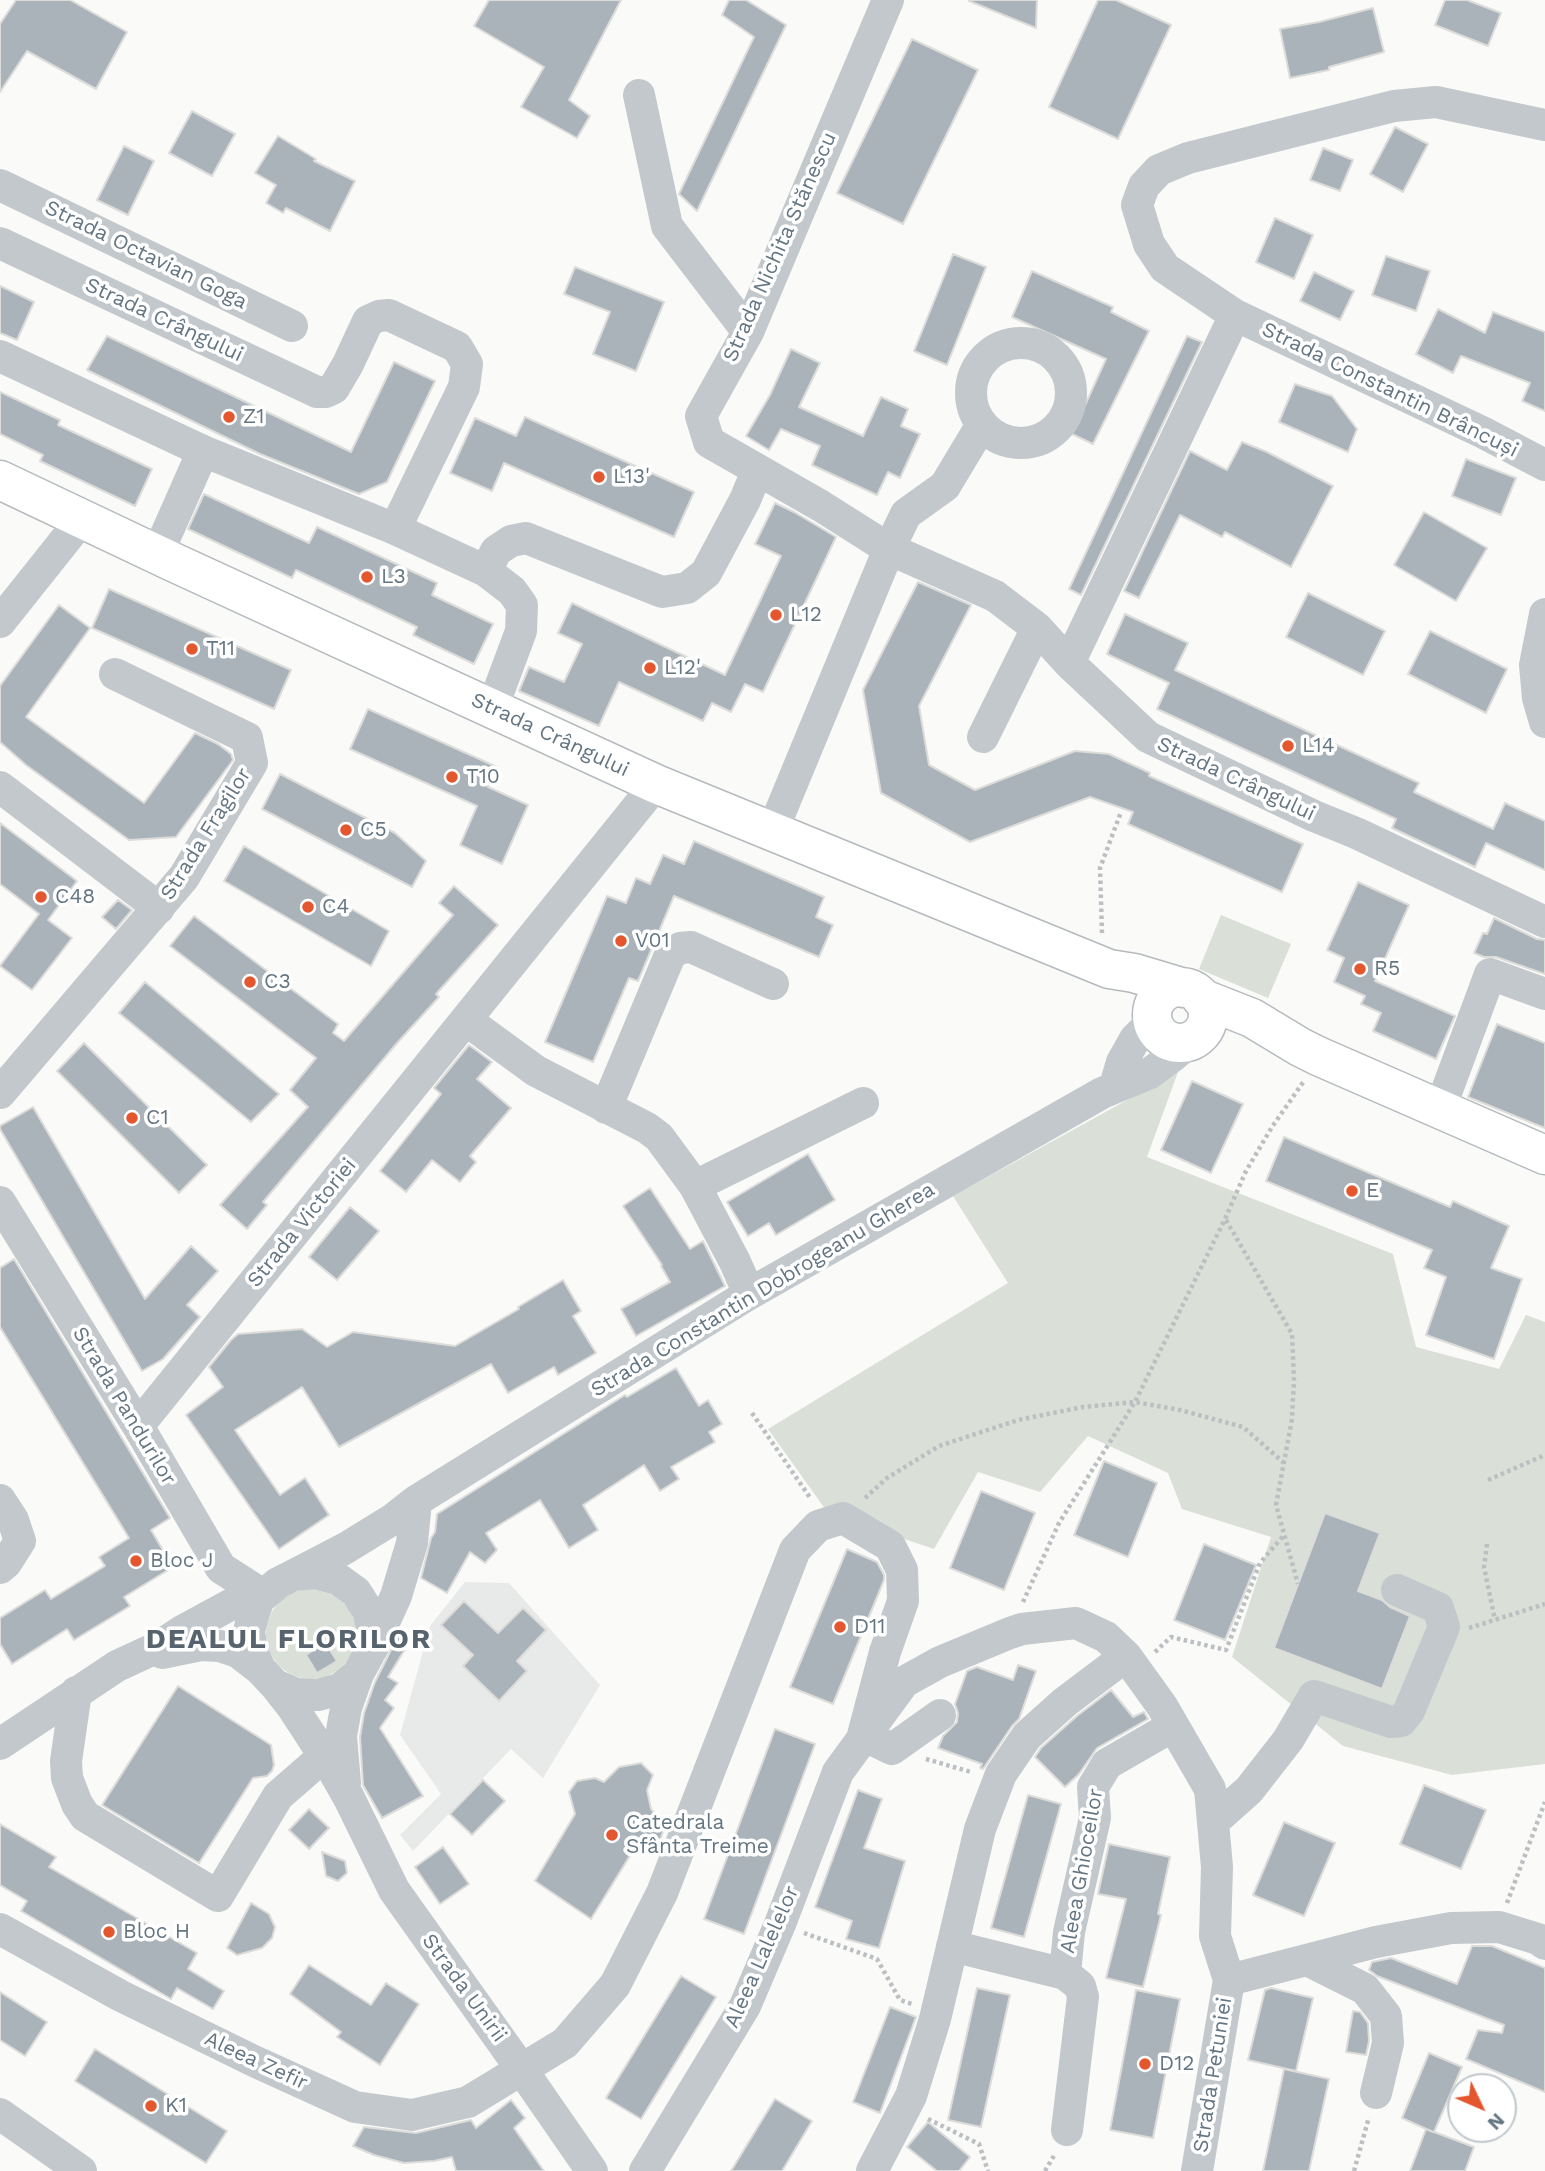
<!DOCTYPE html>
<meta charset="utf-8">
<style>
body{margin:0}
#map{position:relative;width:1545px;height:2171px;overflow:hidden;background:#fafaf8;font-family:"Work Sans",sans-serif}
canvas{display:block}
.north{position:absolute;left:1447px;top:2073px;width:70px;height:70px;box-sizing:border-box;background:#fff;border:2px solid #c1c8cd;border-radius:50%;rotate:134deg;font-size:19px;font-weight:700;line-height:28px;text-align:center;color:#657683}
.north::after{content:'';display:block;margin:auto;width:24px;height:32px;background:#e4572e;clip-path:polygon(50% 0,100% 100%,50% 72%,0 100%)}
</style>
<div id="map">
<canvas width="1545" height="2171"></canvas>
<div class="north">N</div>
</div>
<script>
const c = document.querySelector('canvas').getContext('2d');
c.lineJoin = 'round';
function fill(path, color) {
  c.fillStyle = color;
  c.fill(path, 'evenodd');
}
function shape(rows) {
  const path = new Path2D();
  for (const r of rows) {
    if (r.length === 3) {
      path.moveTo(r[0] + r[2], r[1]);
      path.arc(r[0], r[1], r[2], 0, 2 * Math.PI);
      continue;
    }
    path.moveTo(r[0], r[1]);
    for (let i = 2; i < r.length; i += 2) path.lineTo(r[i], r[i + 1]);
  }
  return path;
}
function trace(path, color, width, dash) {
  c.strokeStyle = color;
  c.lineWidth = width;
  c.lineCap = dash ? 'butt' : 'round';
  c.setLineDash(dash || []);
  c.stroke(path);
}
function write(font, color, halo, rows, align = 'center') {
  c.font = font + ' "Work Sans",sans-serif';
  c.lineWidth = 7;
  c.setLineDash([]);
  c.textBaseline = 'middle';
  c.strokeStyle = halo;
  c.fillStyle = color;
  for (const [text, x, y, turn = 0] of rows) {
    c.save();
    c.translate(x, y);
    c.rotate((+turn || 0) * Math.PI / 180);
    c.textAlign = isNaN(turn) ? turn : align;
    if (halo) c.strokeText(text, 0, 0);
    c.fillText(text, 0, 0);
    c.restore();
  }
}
const built = shape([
 [465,1582,509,1583,600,1685,543,1778,511,1749,413,1851,400,1835,441,1794,400,1735,430,1626]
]);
const green = shape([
 [1221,915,1291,944,1268,998,1199,969],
 [1178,1072,1147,1157,1393,1254,1416,1347,1499,1369,1526,1315,1545,1322,1545,1764,1452,1775,1343,1746,1232,1657,1271,1537,1182,1509,1168,1473,1088,1436,1040,1492,978,1472,934,1549,828,1513,768,1429,1008,1283,953,1196],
 [311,1634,45]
]);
const building = shape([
 [16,0,70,0,127,32,96,89,27,51,0,92,0,24,16,0],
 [489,0,621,0,569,100,590,116,577,138,521,107,544,67,474,26,489,0],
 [729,0,746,0,786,25,697,211,679,194,754,37,722,15,729,0],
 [969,0,1037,0,1036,28,969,1,969,0],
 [1098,0,1116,0,1171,25,1118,139,1049,107,1098,0],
 [1445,0,1467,0,1501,13,1488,46,1435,25,1445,0],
 [1373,8,1384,52,1329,67,1329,70,1290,78,1280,29,1319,22,1373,8],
 [912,39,978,70,903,224,837,193,912,39],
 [192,111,235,134,212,176,169,153,192,111],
 [1395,127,1428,144,1403,192,1370,174,1395,127],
 [278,136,316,159,314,161,355,181,330,231,286,208,283,213,266,203,276,185,255,173,278,136],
 [124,146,154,161,128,215,97,200,124,146],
 [1323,148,1353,160,1340,191,1310,180,1323,148],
 [1275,218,1313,235,1294,279,1256,262,1275,218],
 [953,254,986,267,947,365,914,351,953,254],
 [1386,256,1430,271,1416,311,1372,295,1386,256],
 [575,267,664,302,636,371,593,354,610,312,564,294,575,267],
 [1032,271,1113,307,1111,312,1149,331,1093,444,1072,434,1106,359,1012,317,1032,271],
 [1314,272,1354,291,1340,320,1300,301,1314,272],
 [0,286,34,302,17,340,0,333,0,286],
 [1438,309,1485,333,1493,312,1545,332,1545,411,1522,401,1530,383,1461,356,1453,373,1416,354,1438,309],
 [107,336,351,452,394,362,435,381,387,482,359,494,260,454,87,370,107,336],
 [1187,336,1202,342,1081,595,1069,589,1187,336],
 [791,349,820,363,799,407,863,436,881,397,908,409,901,426,920,434,900,478,888,472,877,495,812,465,820,446,781,429,769,450,746,436,770,395,791,349],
 [1295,384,1332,396,1357,429,1348,452,1279,422,1295,384],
 [0,392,60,420,58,425,152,469,135,506,40,461,43,455,0,434,0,392],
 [525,417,694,492,674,537,504,463,492,491,450,473,475,418,516,436,525,417],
 [1242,442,1267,452,1333,486,1291,567,1225,532,1222,537,1180,515,1139,598,1124,591,1190,451,1227,470,1242,442],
 [1466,459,1516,478,1501,515,1452,496,1466,459],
 [204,494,309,543,317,527,437,583,432,595,493,624,474,664,413,635,417,627,296,570,292,578,188,529,204,494],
 [775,503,794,512,836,537,763,692,745,684,731,712,712,703,703,721,619,682,599,726,519,691,529,667,564,682,582,644,558,633,572,603,725,675,781,556,755,544,775,503],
 [1424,512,1487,548,1456,601,1394,565,1424,512],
 [918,582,971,605,919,706,929,765,975,790,1075,751,1109,754,1150,773,1149,776,1303,844,1282,892,1128,824,1133,812,1090,797,970,842,881,793,863,690,918,582],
 [109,589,291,670,274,709,92,628,109,589],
 [1308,593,1385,631,1363,675,1286,637,1308,593],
 [59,605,90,628,26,717,144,803,195,733,218,744,231,754,233,760,176,837,129,840,26,765,0,742,0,686,59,605],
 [1125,614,1188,643,1175,670,1419,783,1414,792,1493,829,1505,803,1545,821,1545,870,1486,843,1475,867,1392,828,1396,819,1157,709,1169,683,1107,654,1125,614],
 [1430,631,1507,669,1486,713,1408,674,1430,631],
 [368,709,497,767,488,787,528,805,502,864,460,845,477,806,350,749,368,709],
 [280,774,395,833,426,861,412,887,262,809,280,774],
 [0,823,77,881,48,920,72,938,32,990,0,966,39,914,0,884,0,823],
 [694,841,824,897,816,917,833,925,819,957,674,896,638,981,629,978,593,1062,545,1042,607,896,626,903,636,878,650,884,663,855,684,864,694,841],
 [244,846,389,931,371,966,224,881,244,846],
 [1358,882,1409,905,1375,981,1455,1016,1436,1059,1373,1031,1381,1013,1361,1004,1365,996,1334,982,1344,958,1327,950,1358,882],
 [454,886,498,925,436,994,439,997,397,1043,263,1202,267,1205,247,1229,220,1205,308,1107,290,1090,316,1058,170,946,194,916,338,1024,333,1033,344,1041,453,915,439,903,454,886],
 [118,900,132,910,116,929,102,917,118,900],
 [1494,918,1537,939,1545,940,1545,974,1496,957,1484,957,1474,953,1483,933,1487,934,1494,918],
 [145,982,279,1094,251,1122,119,1013,145,982],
 [1497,1024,1545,1043,1545,1128,1468,1097,1497,1024],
 [84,1043,207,1165,179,1193,57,1071,84,1043],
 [469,1045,492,1062,477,1079,511,1108,470,1156,476,1162,460,1182,432,1160,406,1192,380,1171,441,1094,434,1088,469,1045],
 [1192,1081,1243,1104,1211,1173,1161,1150,1192,1081],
 [33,1107,145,1299,191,1246,218,1271,187,1305,200,1317,163,1359,142,1371,0,1129,0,1126,33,1107],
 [1284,1137,1450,1207,1453,1201,1509,1226,1491,1268,1522,1279,1494,1359,1426,1335,1446,1277,1424,1268,1432,1250,1266,1181,1284,1137],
 [808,1154,835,1200,776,1235,769,1223,748,1236,727,1202,808,1154],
 [650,1188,690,1249,703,1241,725,1286,636,1336,621,1309,670,1282,661,1266,662,1265,623,1206,650,1188],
 [350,1207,379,1231,337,1280,309,1257,350,1207],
 [14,1259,170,1518,151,1530,173,1567,124,1597,130,1606,74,1640,67,1629,12,1664,0,1644,0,1618,45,1590,51,1599,105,1566,99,1557,129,1538,0,1327,0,1268,14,1259],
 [563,1280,581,1311,573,1316,596,1353,558,1375,554,1367,508,1393,491,1364,339,1447,302,1387,235,1430,280,1495,305,1478,329,1515,279,1549,186,1415,223,1387,209,1367,231,1340,238,1334,302,1329,327,1347,353,1332,455,1346,519,1309,518,1307,563,1280],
 [676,1368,699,1406,708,1400,722,1424,709,1432,715,1442,671,1467,679,1479,660,1491,644,1465,583,1505,598,1530,569,1548,540,1500,486,1533,497,1550,485,1563,470,1552,447,1593,421,1578,431,1538,435,1532,437,1514,625,1395,627,1397,676,1368],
 [1104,1461,1157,1483,1128,1557,1074,1535,1104,1461],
 [981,1491,1035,1513,1004,1590,950,1568,981,1491],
 [1325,1513,1380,1533,1358,1591,1382,1600,1390,1607,1410,1616,1382,1689,1274,1648,1325,1513],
 [1204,1544,1256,1565,1225,1640,1174,1620,1204,1544],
 [847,1549,877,1562,884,1575,884,1580,833,1704,790,1687,847,1549],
 [464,1601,498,1633,523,1608,546,1630,517,1661,527,1671,499,1701,463,1666,473,1655,441,1625,464,1601],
 [402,1628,413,1636,388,1677,398,1683,385,1700,394,1708,380,1728,423,1796,382,1818,363,1785,360,1737,364,1713,375,1682,402,1628],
 [325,1642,337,1661,317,1673,306,1655,325,1642],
 [1018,1665,1036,1671,1019,1719,1012,1726,983,1769,980,1768,982,1764,938,1748,943,1736,957,1722,958,1713,955,1704,967,1671,977,1667,1013,1680,1018,1665],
 [178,1686,271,1745,274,1765,272,1771,267,1776,253,1778,199,1863,102,1805,178,1686],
 [1111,1690,1133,1717,1144,1712,1148,1719,1097,1748,1079,1774,1065,1787,1035,1757,1041,1748,1077,1716,1111,1690],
 [775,1729,815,1744,744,1934,704,1919,775,1729],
 [641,1763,653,1775,647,1790,651,1809,665,1825,659,1844,647,1848,634,1849,591,1919,535,1881,575,1814,569,1792,577,1781,595,1778,604,1782,619,1767,641,1763],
 [483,1780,505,1801,472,1835,450,1814,483,1780],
 [1424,1785,1486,1810,1461,1869,1400,1844,1424,1785],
 [858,1790,882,1799,864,1848,905,1861,879,1948,846,1939,852,1921,815,1907,858,1790],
 [1028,1795,1061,1804,1024,1937,991,1928,1028,1795],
 [309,1809,329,1828,309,1849,289,1830,309,1809],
 [1284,1822,1335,1843,1304,1916,1253,1895,1284,1822],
 [0,1824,56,1857,49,1867,197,1953,188,1969,224,1991,213,2009,177,1988,171,1999,21,1911,27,1901,0,1885,0,1824],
 [1109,1844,1170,1857,1158,1914,1161,1915,1143,1987,1106,1978,1126,1899,1098,1894,1109,1844],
 [443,1847,469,1884,440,1904,415,1867,443,1847],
 [322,1852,345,1861,347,1873,338,1881,326,1876,322,1852],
 [251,1903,269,1914,275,1927,272,1938,262,1948,237,1955,227,1948,251,1903],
 [1472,1946,1492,1946,1545,1968,1545,2092,1466,2059,1478,2030,1502,2033,1504,2025,1377,1976,1369,1970,1372,1962,1391,1958,1457,1984,1472,1946],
 [309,1965,371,2005,386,1983,419,2004,380,2065,337,2037,341,2032,290,1994,309,1965],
 [681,1976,716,1997,641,2119,606,2098,681,1976],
 [977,1988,1010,1995,981,2127,948,2120,977,1988],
 [1271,1988,1313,1998,1296,2071,1248,2060,1265,1990,1271,1988],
 [1136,1990,1180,1999,1153,2138,1110,2130,1136,1990],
 [0,1992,47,2022,25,2056,0,2040,0,1992],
 [890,2007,916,2017,880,2113,853,2102,890,2007],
 [1353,2011,1360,2012,1368,2023,1369,2041,1366,2055,1346,2052,1353,2011],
 [95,2049,227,2131,206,2163,75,2081,95,2049],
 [1429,2053,1462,2067,1434,2132,1474,2147,1465,2171,1410,2171,1426,2129,1433,2132,1402,2118,1429,2053],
 [1284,2069,1329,2079,1309,2171,1263,2171,1284,2069],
 [775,2099,812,2121,782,2171,731,2171,775,2099],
 [511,2100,525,2118,514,2128,544,2171,456,2171,452,2157,434,2161,404,2163,374,2155,353,2146,364,2127,416,2133,471,2120,476,2128,511,2100],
 [928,2122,970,2157,959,2171,937,2171,907,2147,928,2122]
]);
const path = shape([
 [1102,933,1100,868,1121,812],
 [1226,1220,1292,1334,1294,1380,1292,1419,1276,1505,1298,1584],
 [752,1413,811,1499],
 [1488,1480,1545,1455],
 [865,1498,887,1478,939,1446,1018,1420,1083,1407,1135,1402,1180,1410,1243,1427,1284,1463],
 [1487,1544,1484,1567,1495,1620],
 [1023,1602,1059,1523,1135,1402,1225,1219,1246,1171,1272,1127,1304,1081],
 [1469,1628,1545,1604],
 [1155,1652,1171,1637,1226,1650,1260,1563,1284,1535],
 [926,1759,971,1772],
 [1507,1903,1545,1802],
 [804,1933,877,1959,900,2000,912,2004],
 [928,2119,979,2144,988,2171],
 [1045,2171,1055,2154],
 [1354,2171,1369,2117]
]);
const minor = shape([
 [639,95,667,226,748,332],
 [1545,125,1436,102,1394,106,1188,158,1159,170,1144,186,1137,205,1149,244,1165,268,1235,315,1484,433,1545,465],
 [0,185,292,326],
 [0,243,317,392,326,392,334,388,348,364,368,321,379,316,389,315,457,347,467,364,464,387,395,529],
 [1235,315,1069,663,1148,737,1314,816,1356,833,1545,922],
 [1021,393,50],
 [0,356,203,451,395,529,486,571,496,551,511,541,526,538,662,592,687,588,706,573,745,500,757,471],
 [981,426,945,486,906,514,889,549,995,596,1037,628,1069,663],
 [157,555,203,451],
 [486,571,512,591,522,605,521,631,492,709],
 [1545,614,1535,665,1538,698,1545,722],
 [0,622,82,519],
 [983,737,1037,628],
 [0,787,159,908],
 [772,832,889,549,821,506,709,442,701,416,748,332,888,0],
 [466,1020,536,1071,647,1128,659,1137,695,1186,735,1262,749,1294],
 [1115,1086,1122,1062,1135,1039,1152,1022],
 [0,1093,184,877,252,763,247,738,115,674],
 [606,1108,670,955,680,948,691,947,773,984],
 [1440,1109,1490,974,1545,994],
 [695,1186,863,1103],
 [0,1202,138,1426,221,1568,263,1595],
 [138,1426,656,784],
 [0,1500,13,1520,20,1541,6,1563,0,1568],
 [294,1575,316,1573,338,1579,356,1592,368,1611,373,1632,369,1654,358,1674,340,1689,318,1695,296,1694,275,1685,260,1669,252,1651,249,1631,254,1612,259,1599,278,1583,294,1575,346,1548,393,1519,416,1501,749,1294,1102,1093,1150,1073,1173,1056,1188,1043],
 [372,1649,396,1596,412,1543,416,1501],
 [162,1653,201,1645,220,1646,238,1652,260,1669],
 [275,1685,293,1708,332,1768,349,1798,394,1890,522,2070,592,2171],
 [76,1692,66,1761,67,1778,77,1804,85,1816,218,1896,278,1796,324,1756],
 [863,1735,892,1749,940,1715],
 [0,1744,117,1666,158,1647,184,1630,230,1605,259,1599],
 [345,1783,341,1736,346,1708,358,1674],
 [1213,1822,1249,1790,1288,1740,1314,1696,1391,1722,1401,1721,1409,1711,1444,1627,1438,1608,1397,1590],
 [0,1929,121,1996,256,2062,355,2107,412,2115,468,2102,565,2043,615,1985,662,1893,795,1550,818,1526,843,1518,890,1546,902,1570,903,1601,885,1652,863,1735],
 [952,1946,1065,1974,1069,1932,1095,1818,1093,1787,1107,1764,1173,1726],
 [1307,1960,1365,1989,1386,2016,1388,2043,1376,2093],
 [1065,1974,1080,1986,1083,1997,1067,2130],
 [1229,1980,1376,1942,1451,1928,1499,1927,1538,1939,1545,1944],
 [0,2114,81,2171],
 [645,2171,745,2006,780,1924,838,1772,904,1682,940,1662,1010,1633,1022,1629,1076,1623,1106,1637,1126,1656,1162,1706,1210,1789,1217,1867,1215,1936,1229,1980,1197,2171],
 [872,2171,911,2096,935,2019,980,1829,1001,1774,1027,1736,1065,1702,1126,1656]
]);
const major = shape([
 [0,480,173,562,656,784,1109,969,1134,973,1184,988],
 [1180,1015,28],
 [1201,998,1252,1018,1300,1047,1318,1056,1545,1155]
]);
const markers = [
 [229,417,7,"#e4572e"],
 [599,477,7,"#e4572e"],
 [367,577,7,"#e4572e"],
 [776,615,7,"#e4572e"],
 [192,649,7,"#e4572e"],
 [650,668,7,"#e4572e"],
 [1288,746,7,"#e4572e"],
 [452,777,7,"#e4572e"],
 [346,830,7,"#e4572e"],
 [41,897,7,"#e4572e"],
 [308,907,7,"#e4572e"],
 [621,941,7,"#e4572e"],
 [1360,969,7,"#e4572e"],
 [250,982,7,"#e4572e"],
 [132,1118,7,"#e4572e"],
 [1352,1191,7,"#e4572e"],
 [136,1561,7,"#e4572e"],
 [840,1627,7,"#e4572e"],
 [612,1835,7,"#e4572e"],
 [109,1932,7,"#e4572e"],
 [1145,2064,7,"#e4572e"],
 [151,2106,7,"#e4572e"]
];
const streetNames = [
 ["Strada Nichita Stănescu",780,247,-66],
 ["Strada Octavian Goga",146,255,26],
 ["Strada Crângului",164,320,25],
 ["Strada Constantin Brâncuși",1390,390,26],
 ["Strada Crângului",550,735,25],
 ["Strada Crângului",1236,779,25],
 ["Strada Fragilor",206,834,-58],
 ["Strada Victoriei",302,1223,-51],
 ["Strada Constantin Dobrogeanu Gherea",763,1290,-31],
 ["Strada Pandurilor",124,1406,59],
 ["Aleea Ghioceilor",1082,1871,-80],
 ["Aleea Lalelelor",762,1957,-66],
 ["Strada Unirii",464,1988,54],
 ["Aleea Zefir",256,2061,25],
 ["Strada Petuniei",1213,2075,-81]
];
const poiNames = [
 ["Z1",243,417],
 ["L13'",613,477],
 ["L3",381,577],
 ["L12",790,615],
 ["T11",206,649],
 ["L12'",664,668],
 ["L14",1302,746],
 ["T10",466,777],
 ["C5",360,830],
 ["C48",55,897],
 ["C4",322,907],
 ["V01",635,941],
 ["R5",1374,969],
 ["C3",264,982],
 ["C1",146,1118],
 ["E",1366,1191],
 ["Bloc J",150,1561],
 ["D11",854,1627],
 ["Catedrala",626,1823],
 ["Sfânta Treime",626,1847],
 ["Bloc H",123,1932],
 ["D12",1159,2064],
 ["K1",165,2106]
];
const districtNames = [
 ["DEALUL FLORILOR",289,1640]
];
fill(built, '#e8e9e9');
fill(green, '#dadfd7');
fill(building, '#aab3b9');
trace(building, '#dcdcda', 2);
trace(major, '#b5babe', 41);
trace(path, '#bbbfc2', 4.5, [3.5, 3.5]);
trace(minor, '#c3c8cc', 32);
trace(major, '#fff', 38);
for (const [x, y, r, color] of markers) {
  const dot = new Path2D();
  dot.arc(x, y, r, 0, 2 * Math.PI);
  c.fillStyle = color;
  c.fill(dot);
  trace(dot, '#fff', 2.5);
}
write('21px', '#657683', '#fff', streetNames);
write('21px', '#657683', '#fff', poiNames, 'left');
c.letterSpacing = '2px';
write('bold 28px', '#57646e', '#fff', districtNames);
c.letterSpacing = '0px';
</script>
